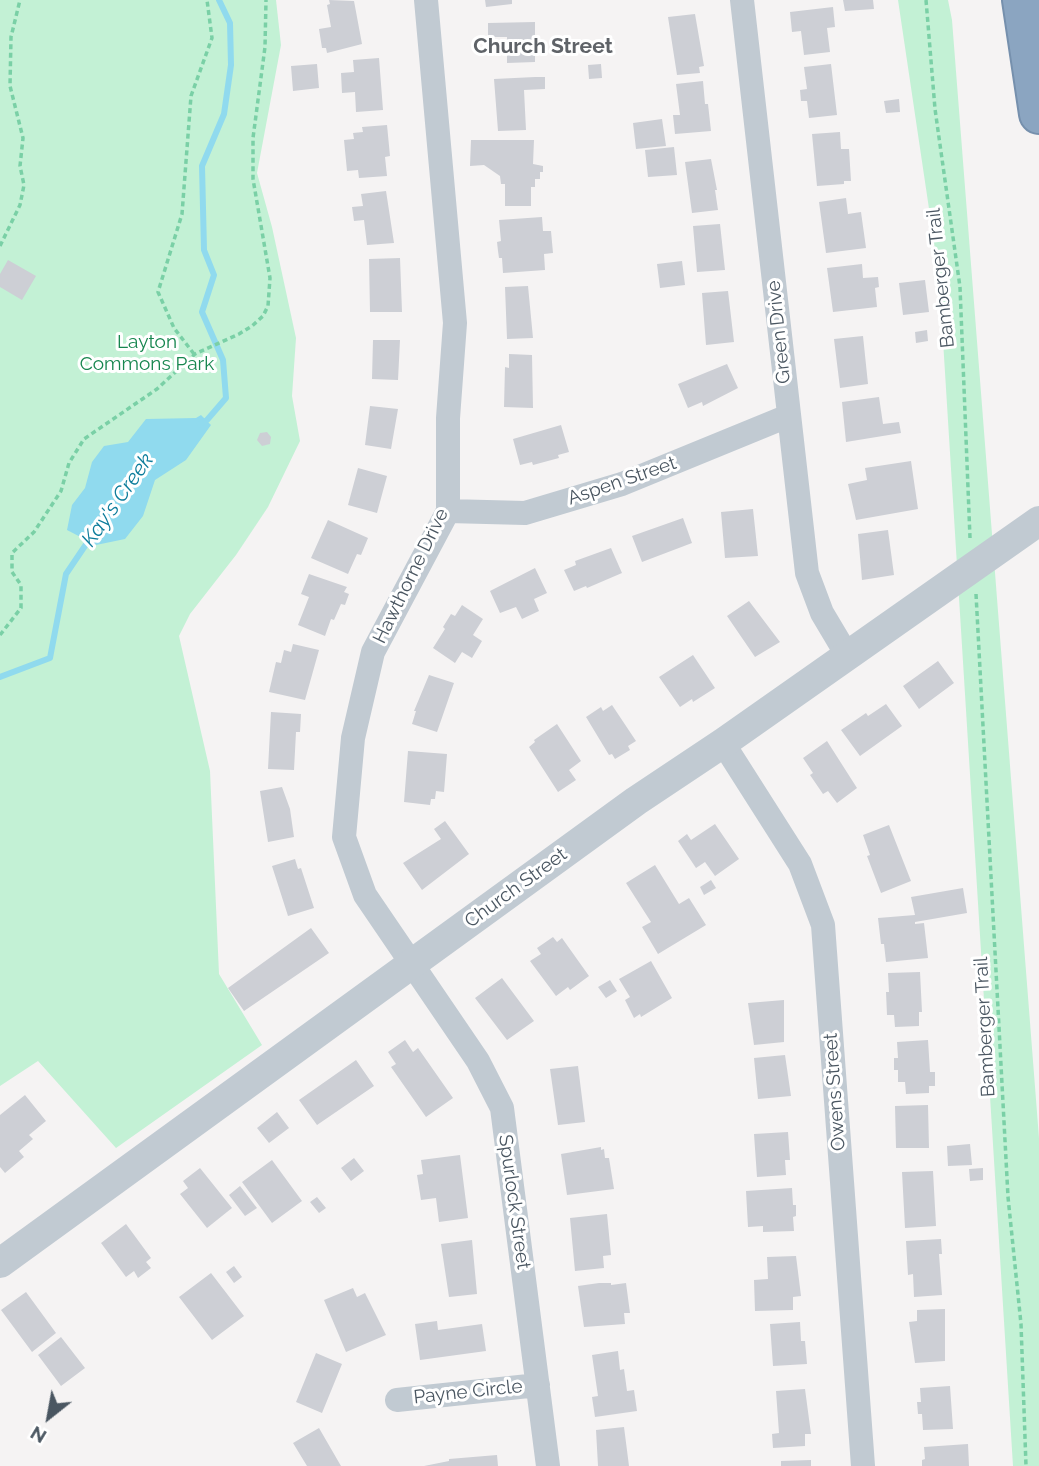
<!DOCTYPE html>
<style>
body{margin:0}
#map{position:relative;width:1039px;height:1466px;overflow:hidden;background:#f5f3f3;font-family:Raleway,sans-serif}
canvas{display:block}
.north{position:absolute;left:14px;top:1382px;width:70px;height:70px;-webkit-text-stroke:5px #fff;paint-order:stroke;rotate:211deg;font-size:19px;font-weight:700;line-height:28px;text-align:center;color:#4a5661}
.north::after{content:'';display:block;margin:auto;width:24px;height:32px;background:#4a5661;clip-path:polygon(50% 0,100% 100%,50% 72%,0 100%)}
</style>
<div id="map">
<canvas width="1039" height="1466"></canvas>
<div class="north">N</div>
</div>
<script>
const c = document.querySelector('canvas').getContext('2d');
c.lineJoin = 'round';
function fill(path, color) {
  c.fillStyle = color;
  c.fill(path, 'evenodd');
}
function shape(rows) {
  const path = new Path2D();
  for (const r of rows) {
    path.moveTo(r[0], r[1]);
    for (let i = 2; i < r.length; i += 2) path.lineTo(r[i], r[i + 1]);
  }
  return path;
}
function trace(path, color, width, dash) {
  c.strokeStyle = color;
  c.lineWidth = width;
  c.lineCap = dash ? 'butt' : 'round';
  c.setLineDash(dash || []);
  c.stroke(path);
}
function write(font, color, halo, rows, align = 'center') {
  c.font = font + ' Raleway,sans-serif';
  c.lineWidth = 6;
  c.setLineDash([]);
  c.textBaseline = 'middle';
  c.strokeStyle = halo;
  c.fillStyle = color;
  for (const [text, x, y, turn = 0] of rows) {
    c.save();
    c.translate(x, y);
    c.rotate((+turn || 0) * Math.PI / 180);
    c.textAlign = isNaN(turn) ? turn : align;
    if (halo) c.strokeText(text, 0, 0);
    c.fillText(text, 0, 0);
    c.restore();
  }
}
const green = shape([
 [0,0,276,0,281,45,257,173,272,227,296,338,292,396,300,441,268,507,236,555,190,614,179,636,210,771,219,974,262,1045,116,1148,38,1061,0,1086],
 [898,0,948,0,952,20,1039,1138,1039,1466,1013,1466,939,276]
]);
const water = shape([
 [201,415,211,425,186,460,155,480,143,516,125,539,96,545,67,530,72,505,85,488,92,462,104,446,128,442,146,419,196,418]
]);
const stream = shape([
 [200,424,207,420,226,398,223,360,202,312,214,275,204,250,202,166,224,114,231,65,230,23,219,0],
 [0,677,50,658,66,574,91,537]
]);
const building = shape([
 [329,0,354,1,362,44,327,53,326,48,322,48,319,29,331,27,327,5,330,4],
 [485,0,512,0,512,4,486,7],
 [843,0,873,0,874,9,845,11],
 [833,7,835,27,827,28,830,52,804,55,801,31,792,32,790,12],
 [695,14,704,66,699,67,700,73,677,75,668,17],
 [535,22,535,62,507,63,507,37,488,37,488,23],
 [379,58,383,110,356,112,355,92,342,93,341,73,354,72,353,60],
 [317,64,319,88,293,91,291,66],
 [601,64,602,78,589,79,588,65],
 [831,64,837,115,809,118,807,101,801,101,800,90,807,89,804,67],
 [535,77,545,77,545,89,524,90,526,130,498,131,494,79],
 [703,81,705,104,708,104,711,131,675,134,673,115,680,115,676,84],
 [899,99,900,112,886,113,884,101],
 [662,119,666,146,636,149,633,123],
 [387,125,390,156,385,157,387,176,359,178,358,170,347,171,344,140,354,139,353,133,363,132,362,127],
 [840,132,841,149,849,149,851,181,844,181,844,184,817,186,812,134],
 [471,140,534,140,533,164,543,166,543,172,540,172,540,179,535,179,535,187,531,187,531,206,505,206,505,184,501,184,500,176,484,165,470,166],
 [674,147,677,175,648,177,645,150],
 [711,159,717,190,715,190,718,210,692,213,685,162],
 [386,191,394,243,367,245,364,220,354,221,352,207,363,206,361,194],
 [846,198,848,214,861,212,866,248,826,253,819,202],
 [542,217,543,231,551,231,553,253,544,254,545,270,503,273,502,258,499,258,498,251,497,242,501,241,499,220],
 [720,224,725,270,697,272,693,226],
 [400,258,402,312,370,312,369,259],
 [8,260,36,276,22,300,0,287,0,274],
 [682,261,685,285,660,288,657,264],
 [862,264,863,278,878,277,879,287,875,288,877,307,833,312,827,268],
 [925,280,929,312,903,315,899,283],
 [528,286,533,338,507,339,505,287],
 [728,291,734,342,706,345,702,293],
 [927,330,928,341,916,343,915,332],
 [863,336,868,384,840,388,834,339],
 [373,340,400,340,398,380,372,379],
 [509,354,532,355,533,408,504,407,505,367,509,368],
 [727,364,738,388,703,406,702,402,688,408,678,384],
 [879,397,883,424,899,422,901,433,846,442,842,402],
 [370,406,398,409,391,449,365,445],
 [561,425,569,452,558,455,559,458,533,465,532,462,520,465,513,439],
 [267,432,271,437,270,444,262,446,257,440,260,433],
 [911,461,918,509,856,520,848,484,867,480,865,468],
 [358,468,387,476,377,513,348,505],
 [753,509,758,556,725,558,721,512],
 [683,518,692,543,642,562,632,536],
 [328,520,368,538,361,555,357,554,348,574,311,558],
 [888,530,894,575,862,580,858,534],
 [611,548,622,573,587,588,586,586,574,591,564,570,576,565,575,561],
 [535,568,547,593,534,599,539,611,522,619,516,607,500,613,490,591],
 [309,574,347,587,344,592,349,594,345,605,341,604,334,620,331,619,325,636,298,625,309,597,301,594],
 [749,601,780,642,755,657,727,616],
 [462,605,483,619,473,635,482,641,472,658,462,652,455,663,433,648,445,629,443,627,451,614,455,616],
 [293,644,319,650,305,700,269,692,276,662,281,663,284,650,291,652],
 [693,655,715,688,693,702,692,699,680,707,659,677],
 [938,661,954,683,919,709,903,686],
 [429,675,454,683,437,732,412,724,416,711,414,711],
 [886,704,902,726,860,756,841,730,866,713,868,716],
 [612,705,636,741,628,746,630,750,615,759,612,754,609,755,586,717,601,707,603,711],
 [271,712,301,714,300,732,296,732,294,770,268,769],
 [557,724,581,761,569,770,576,780,558,792,529,747,535,742,534,740],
 [827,741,857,788,837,803,828,791,823,794,810,775,813,773,803,758],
 [408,751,447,754,444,792,436,791,435,799,431,799,430,805,404,802],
 [282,787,290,809,294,837,268,842,260,791],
 [445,821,469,854,422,890,403,863,441,839,434,829],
 [715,824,739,859,715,876,705,862,696,868,678,841,687,834,691,840],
 [889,825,911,881,881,893,867,856,870,855,863,835],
 [295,859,298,869,301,868,314,908,288,916,272,866],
 [655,865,679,904,689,898,706,925,658,954,642,927,651,922,626,883],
 [711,880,716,888,704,895,700,887],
 [963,888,967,913,915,922,915,924,924,923,928,958,886,962,884,944,881,944,878,918,915,915,911,897],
 [311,928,329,953,244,1011,228,988],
 [553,937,557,942,562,938,589,976,570,990,568,987,556,996,530,961,541,954,537,948],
 [651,961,672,998,641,1017,640,1014,634,1018,625,1000,630,997,619,979],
 [920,972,922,1012,919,1012,919,1026,895,1027,894,1015,887,1015,886,992,889,992,888,973],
 [502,978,534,1021,507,1040,475,998],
 [610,980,617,991,606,998,598,987],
 [784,1000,784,1042,754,1045,748,1003],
 [405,1040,413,1052,418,1048,453,1098,426,1117,391,1067,396,1064,388,1052],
 [928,1040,930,1072,935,1072,935,1086,929,1086,929,1093,906,1094,905,1082,898,1082,898,1070,894,1070,894,1058,898,1058,897,1042],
 [785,1055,791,1096,758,1099,754,1058],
 [356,1060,374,1086,317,1125,299,1100],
 [578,1066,585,1122,558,1125,550,1069],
 [25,1095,46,1121,29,1135,33,1139,19,1151,24,1157,5,1173,0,1167,0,1115],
 [928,1105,929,1148,896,1148,895,1106],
 [277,1112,289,1128,269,1143,257,1128],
 [788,1132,790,1160,785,1160,786,1175,757,1177,754,1134],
 [970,1144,972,1165,948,1166,947,1146],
 [601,1147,601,1150,604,1149,605,1158,609,1158,614,1189,567,1195,561,1154],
 [460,1155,468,1218,439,1222,436,1198,421,1200,417,1175,423,1174,421,1160],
 [354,1158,364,1171,351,1181,341,1168],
 [272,1160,302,1201,272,1223,242,1182],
 [200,1168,232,1208,207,1228,180,1194,188,1188,183,1181],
 [983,1168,983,1180,970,1181,969,1169],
 [933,1171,936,1226,905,1228,902,1172],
 [240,1186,257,1208,245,1216,229,1195],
 [792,1188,793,1205,796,1205,796,1216,793,1217,794,1231,763,1232,763,1226,748,1227,746,1191],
 [317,1197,326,1208,319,1213,310,1202],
 [607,1214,611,1255,603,1256,604,1268,575,1271,570,1218],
 [126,1224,151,1258,146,1262,151,1268,138,1278,134,1271,126,1277,101,1243],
 [941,1239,942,1254,939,1254,942,1295,914,1297,913,1274,908,1275,906,1241],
 [472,1240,477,1294,449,1297,441,1244],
 [796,1256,801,1296,793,1297,793,1310,755,1311,754,1280,768,1279,767,1257],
 [234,1266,242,1277,234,1283,226,1272],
 [211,1273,244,1316,212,1340,179,1297],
 [599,1283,611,1283,611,1285,626,1283,630,1313,624,1313,625,1324,584,1327,578,1286],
 [353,1288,357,1297,365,1293,386,1335,346,1352,324,1300],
 [26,1292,56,1333,32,1352,1,1310],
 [945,1309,945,1361,915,1363,909,1322,917,1321,917,1310],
 [437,1321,438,1330,482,1324,486,1351,420,1360,415,1324],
 [800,1322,801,1341,805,1341,807,1364,773,1366,770,1324],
 [61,1337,85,1368,61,1386,38,1355],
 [618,1351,620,1370,624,1369,627,1391,634,1390,637,1411,595,1417,592,1397,598,1396,592,1355],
 [316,1353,342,1364,322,1413,296,1402],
 [950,1386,953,1429,923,1430,922,1414,918,1414,917,1402,921,1402,920,1388],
 [805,1389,811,1434,805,1434,805,1446,773,1448,772,1434,779,1433,776,1391],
 [624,1427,629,1466,598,1466,596,1430],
 [319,1428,341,1466,307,1466,293,1443],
 [968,1444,969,1466,922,1466,922,1460,925,1459,924,1447],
 [497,1455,498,1466,424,1466,449,1461,449,1459],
 [811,1460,811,1466,781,1466,781,1461]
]);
const path = shape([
 [926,0,935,109,960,287,970,538],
 [0,246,20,205,24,185,20,166,23,138,10,86,11,37,20,0],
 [194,354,174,328,158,292,182,214,191,96,212,38,207,0],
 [976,594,1008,1197,1021,1324,1026,1466],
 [0,635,21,608,21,585,12,572,12,553,34,532,61,491,69,463,84,439,157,389,195,354,239,334,252,326,263,316,268,306,270,278,253,179,253,138,265,47,266,0]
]);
const minor = shape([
 [426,0,455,323,448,418,448,511,373,652,353,738,344,837,365,895,478,1061,502,1108,548,1466],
 [742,0,807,573,822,613,847,655],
 [448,511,525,513,622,484,788,416],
 [723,743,800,864,823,925,863,1466],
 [397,1400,538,1385]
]);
const tertiary = shape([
 [0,1263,636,801,723,743,1039,521]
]);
const motorway = shape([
 [1022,0,1039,114]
]);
const streetNames = [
 ["Bamberger Trail",941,278,-96],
 ["Green Drive",779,332,-96],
 ["Aspen Street",622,481,-19],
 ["Hawthorne Drive",411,576,-64],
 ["Church Street",516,888,-36],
 ["Bamberger Trail",985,1027,-93],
 ["Owens Street",835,1092,-94],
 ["Spurlock Street",514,1202,82],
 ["Payne Circle",468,1392,-6]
];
const parkNames = [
 ["Layton",147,342],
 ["Commons Park",147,364]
];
const neighbourhoodNames = [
 ["Church Street",543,47]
];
const waterNames = [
 ["Kay's Creek",118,500,-55]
];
fill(green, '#c3f1d5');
fill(water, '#90daee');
trace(stream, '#90daee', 6);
fill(building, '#cdcfd5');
trace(motorway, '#7690ad', 42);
trace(path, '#7ad0a6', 3.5, [5, 3.5]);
trace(minor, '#c1cad2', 24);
trace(tertiary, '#c1cad2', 30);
trace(motorway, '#8ba5c1', 38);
write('19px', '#4a5661', '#fff', streetNames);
write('19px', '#17864f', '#fff', parkNames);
write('bold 21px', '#5f6368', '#fff', neighbourhoodNames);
write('italic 21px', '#0c7c9b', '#fff', waterNames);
</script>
